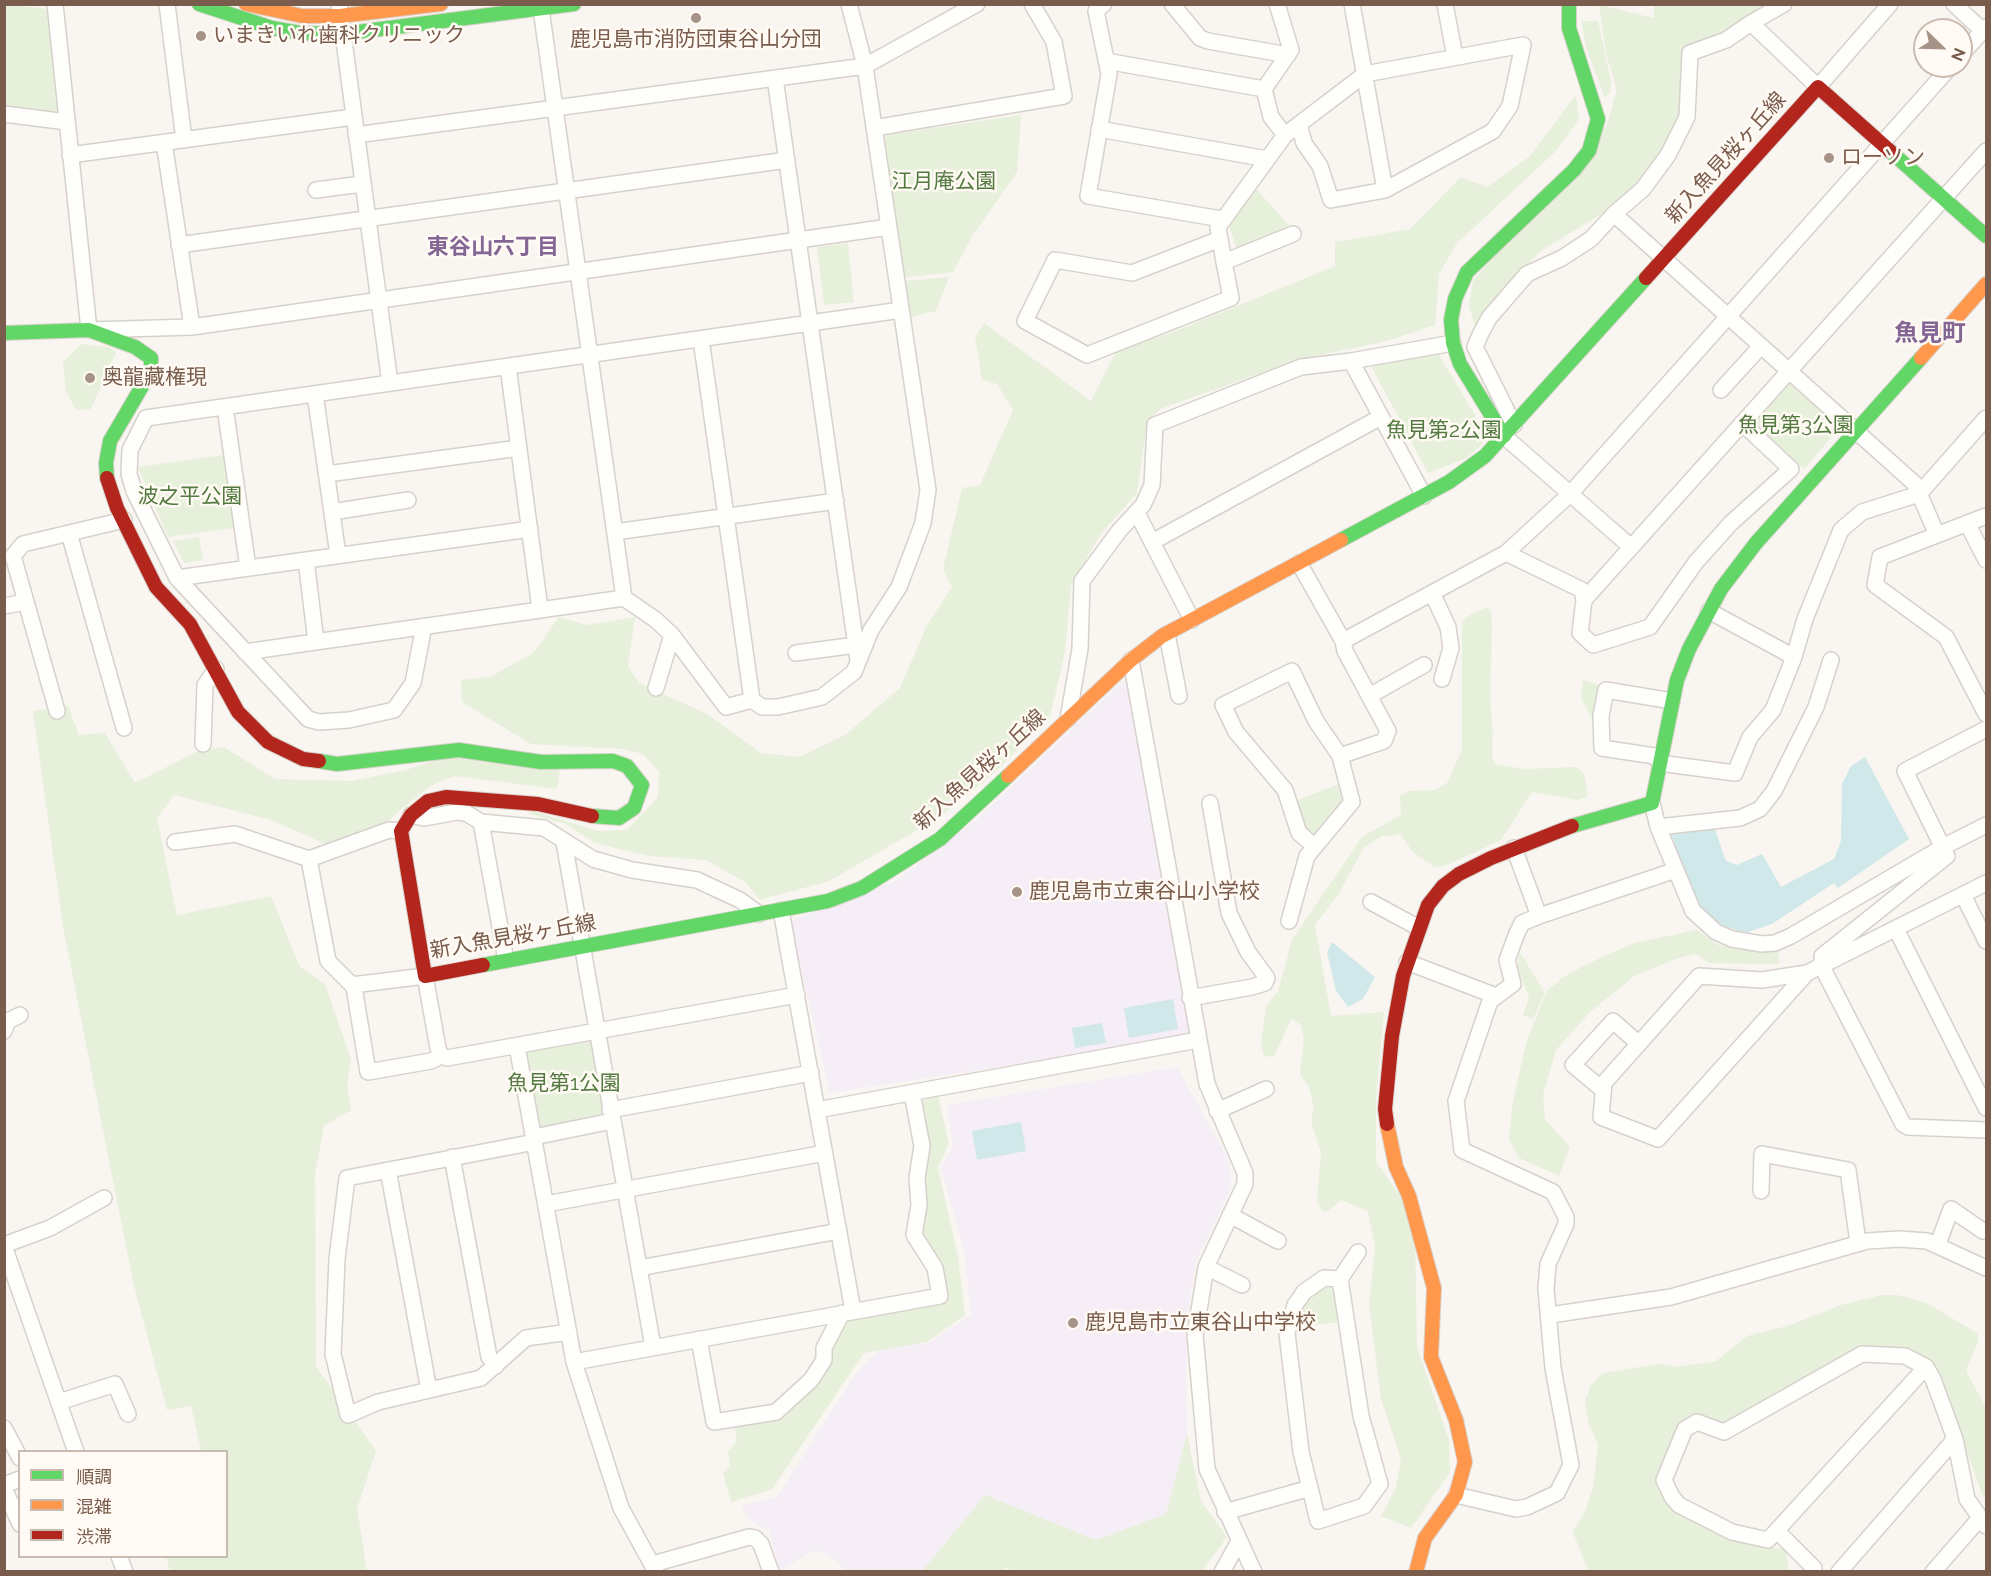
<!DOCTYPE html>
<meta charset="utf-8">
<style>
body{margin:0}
#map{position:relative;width:1991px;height:1576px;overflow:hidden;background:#f9f5f0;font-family:Raleway,"Noto Sans JP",sans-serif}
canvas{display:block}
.frame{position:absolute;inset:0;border:6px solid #7a5c4d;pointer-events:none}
.legend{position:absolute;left:18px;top:1450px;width:210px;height:108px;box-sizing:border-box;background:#fffaf3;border:2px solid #cabbb1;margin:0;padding:8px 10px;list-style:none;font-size:18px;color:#7a5c4d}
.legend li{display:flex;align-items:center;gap:12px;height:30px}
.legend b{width:30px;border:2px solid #cabbb1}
.north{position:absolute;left:1913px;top:18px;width:60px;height:60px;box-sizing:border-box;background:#fffaf3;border:2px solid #cabbb1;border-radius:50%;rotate:113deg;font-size:16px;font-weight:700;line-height:24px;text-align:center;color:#7a5c4d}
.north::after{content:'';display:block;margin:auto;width:21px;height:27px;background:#a69286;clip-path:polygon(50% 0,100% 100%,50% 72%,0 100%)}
</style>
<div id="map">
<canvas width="1991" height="1576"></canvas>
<div class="frame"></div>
<ul class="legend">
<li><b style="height:8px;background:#63d668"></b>順調</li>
<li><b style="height:8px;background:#ff974d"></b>混雑</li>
<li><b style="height:8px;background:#b3261e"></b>渋滞</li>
</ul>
<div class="north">N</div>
</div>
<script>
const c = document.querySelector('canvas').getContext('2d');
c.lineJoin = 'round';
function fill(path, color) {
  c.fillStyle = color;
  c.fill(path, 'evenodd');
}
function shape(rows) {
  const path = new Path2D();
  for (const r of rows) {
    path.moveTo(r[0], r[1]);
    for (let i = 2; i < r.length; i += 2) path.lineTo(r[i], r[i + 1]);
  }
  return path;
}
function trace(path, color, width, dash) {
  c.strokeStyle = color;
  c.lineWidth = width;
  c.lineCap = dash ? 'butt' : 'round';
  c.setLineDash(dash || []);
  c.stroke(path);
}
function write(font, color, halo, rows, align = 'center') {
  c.font = font + ' Raleway,"Noto Sans JP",sans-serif';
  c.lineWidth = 5;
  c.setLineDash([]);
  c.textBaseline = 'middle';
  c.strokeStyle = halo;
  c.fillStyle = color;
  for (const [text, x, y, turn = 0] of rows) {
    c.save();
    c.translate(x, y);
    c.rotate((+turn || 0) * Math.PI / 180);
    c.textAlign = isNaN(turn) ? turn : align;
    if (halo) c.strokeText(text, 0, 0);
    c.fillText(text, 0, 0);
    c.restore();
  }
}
const education = shape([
 [1130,681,1190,1032,1187,1038,830,1093,790,921,897,880,975,821,1122,682],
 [1177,1067,1228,1159,1232,1185,1195,1264,1186,1331,1187,1434,1166,1514,1096,1540,985,1495,922,1571,846,1572,836,1560,815,1550,780,1570,769,1531,750,1521,741,1506,777,1497,854,1376,879,1350,928,1343,971,1315,965,1256,941,1167,953,1145,947,1105]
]);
const green = shape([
 [5,5,42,8,50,12,61,110,57,115,5,108],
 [1599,5,1654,18,1654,5,1773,5,1723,37,1689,50,1679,122,1646,173,1608,210,1541,251,1502,289,1475,326,1469,306,1473,281,1607,125,1617,89,1606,54],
 [1581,21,1598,21,1611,82,1610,92,1605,98,1587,50],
 [1576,95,1579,119,1555,152,1457,243,1439,274,1435,325,1387,341,1301,359,1160,409,1147,422,1137,493,1100,535,1071,586,1065,652,1050,717,993,774,938,818,829,881,760,900,745,882,706,860,649,856,611,847,593,842,566,824,529,814,533,811,598,831,627,830,658,797,659,772,643,754,623,749,531,744,462,702,461,680,490,677,533,653,559,617,587,625,635,617,628,666,639,683,707,714,761,753,799,757,845,735,900,688,927,625,952,587,943,569,962,488,980,485,1013,410,997,384,982,380,975,337,984,323,1091,401,1118,348,1168,334,1335,266,1335,242,1410,229,1461,177,1487,187,1529,157],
 [1021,115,1017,172,973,235,953,272,903,278,884,139,887,135],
 [1257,190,1289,225,1277,234,1236,248,1228,221],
 [848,243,854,302,824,305,817,247],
 [949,277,936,311,910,317,904,281],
 [81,344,108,347,116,352,91,409,76,410,66,391,63,362],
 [1438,353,1486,433,1485,441,1467,458,1428,473,1370,364],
 [1788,383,1840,427,1804,469,1753,425],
 [223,455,234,528,168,537,138,467],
 [199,537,203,560,184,563,173,541],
 [1487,607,1491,612,1492,624,1490,699,1493,732,1492,755,1495,764,1524,769,1577,767,1584,774,1588,796,1578,800,1532,792,1501,840,1445,866,1434,867,1413,852,1400,834,1386,837,1384,835,1364,847,1339,893,1315,925,1331,1016,1384,1012,1376,1097,1376,1162,1407,1205,1415,1236,1417,1347,1449,1440,1450,1472,1411,1528,1381,1516,1396,1488,1401,1459,1381,1399,1369,1303,1375,1247,1368,1211,1341,1200,1328,1211,1322,1211,1317,1201,1321,1152,1311,1121,1314,1108,1309,1087,1300,1074,1304,1039,1301,1025,1291,1019,1274,1057,1264,1056,1261,1044,1266,1006,1278,991,1292,940,1362,837,1401,815,1400,796,1409,791,1436,790,1447,783,1462,750,1462,622,1471,614],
 [1583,680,1602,686,1595,725,1581,698],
 [68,706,79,735,105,733,135,783,200,750,224,747,275,779,351,781,406,770,456,754,560,770,557,789,455,776,432,785,393,816,385,826,325,844,271,820,174,795,157,818,177,915,271,896,300,967,325,984,351,1059,347,1085,351,1110,324,1126,315,1173,316,1366,376,1451,357,1509,367,1571,170,1571,166,1557,226,1556,226,1452,201,1451,191,1406,167,1410,133,1282,63,927,33,711],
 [1342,783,1347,797,1317,835,1311,835,1305,828,1297,800],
 [1697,930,1718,945,1778,951,1779,964,1709,963,1696,954,1678,958,1634,976,1590,1012,1556,1050,1543,1095,1545,1119,1570,1147,1559,1176,1519,1158,1509,1139,1513,1101,1527,1040,1547,991,1562,978,1585,965,1634,943],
 [1521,954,1545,993,1533,1019,1523,1015,1529,998,1518,968,1518,957],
 [589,1038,592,1040,604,1115,544,1130,538,1127,524,1053,529,1049],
 [938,1096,949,1143,938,1168,958,1257,965,1315,927,1342,864,1353,772,1489,731,1502,723,1473,730,1466,728,1452,737,1441,734,1425,777,1417,828,1352,840,1325,863,1315,944,1300,923,1236,927,1157,917,1102],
 [1328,1283,1336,1286,1341,1322,1294,1327,1303,1305],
 [1882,1295,1897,1295,1927,1303,1978,1334,1978,1342,1966,1371,1986,1408,1986,1500,1982,1494,1938,1372,1927,1363,1862,1348,1722,1424,1700,1415,1680,1422,1667,1460,1667,1500,1680,1516,1752,1543,1786,1550,1789,1571,1588,1571,1573,1532,1585,1511,1593,1488,1598,1445,1588,1422,1585,1401,1591,1385,1603,1373,1659,1364,1677,1367,1716,1361,1747,1336,1791,1325,1841,1305],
 [1187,1434,1201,1501,1227,1537,1202,1571,1019,1572,1006,1568,1001,1572,922,1571,985,1495,1096,1540,1166,1514]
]);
const water = shape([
 [1865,757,1909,839,1838,888,1834,883,1772,924,1745,933,1718,924,1700,907,1688,881,1672,836,1676,830,1714,827,1726,861,1737,865,1762,854,1781,887,1834,859,1841,841,1842,784,1851,766],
 [1332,942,1375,977,1363,999,1348,1007,1336,991,1327,952],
 [1173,999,1178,1029,1129,1038,1124,1008],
 [1102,1023,1106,1043,1075,1048,1072,1028],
 [1021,1122,1026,1151,977,1160,972,1131]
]);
const street = shape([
 [55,4,89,330,192,327,889,227],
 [167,4,184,140],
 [339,4,390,383],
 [1104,4,1096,11,1109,74,1088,196,1221,219],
 [1172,4,1200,38,1208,41,1288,55],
 [1352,4,1385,190],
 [1445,4,1455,57],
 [1954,4,1983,31],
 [541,9,624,598],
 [1751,23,1784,4],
 [1961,55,1986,27],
 [1106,61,1264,89],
 [775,78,858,660],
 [4,114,67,122],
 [874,128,1064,96,1054,42,1032,4],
 [1099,129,1267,159],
 [356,135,865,66,977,4],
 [1285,135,1365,74,1523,45,1510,106,1493,131,1385,190,1331,200,1320,166,1304,143,1299,124],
 [164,142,192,327],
 [70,155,353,117],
 [316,190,362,184],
 [1614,214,1915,484,1937,535],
 [1220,239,1132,273,1055,260,1025,321,1087,355,1231,298,1224,262,1220,239,1218,227,1285,135,1271,117,1264,89,1291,50,1277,4],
 [179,245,787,160],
 [1224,262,1293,234],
 [701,339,752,700,762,707,778,707,822,697,854,672,871,630,899,587,923,523,928,490,865,66,849,4],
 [1351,361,1424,496],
 [508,366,540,609],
 [1721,390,1761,346],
 [315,394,338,555],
 [225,407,248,568],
 [1514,425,1475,347,1480,335,1489,318,1527,274,1562,258,1591,239,1614,214,1643,189,1668,155,1687,117,1690,53,1726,40,1751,23,1818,87,1890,4],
 [1504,436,1631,547],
 [327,474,519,448],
 [332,512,408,500],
 [1137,513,1192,620],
 [1986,516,1880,557,1875,585,1946,637,1986,714],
 [1967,523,1986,560],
 [615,532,836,501],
 [69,533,124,728],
 [1152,542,1381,417],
 [1506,553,1582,590,1584,600,1580,633,1593,645,1650,627,1696,562,1731,523,1791,469,1742,423],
 [306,560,316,642],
 [1299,563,1343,641,1345,651,1388,731,1384,741,1340,756],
 [177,578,530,529],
 [1432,593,1448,627,1451,648,1442,679],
 [1584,600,1986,151],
 [4,606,26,602],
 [1709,611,1794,657],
 [424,626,413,683,394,710,349,720,319,722,308,719,177,578,134,491,129,474,130,450,146,418,901,310],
 [1167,634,1179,696],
 [1343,641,1506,553,1570,494,1951,66],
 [245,652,624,598,656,620,672,635,726,707,752,700],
 [796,653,856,645],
 [1131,660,1207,1084,1245,1173,1245,1184,1206,1267,1195,1335,1207,1469,1254,1572],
 [656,688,672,635],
 [1369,696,1424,665],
 [57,711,13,556,23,544,124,520],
 [1068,719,1080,649,1082,581,1119,531,1143,505,1152,485,1155,425,1301,367,1351,361,1453,343],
 [1986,729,1905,771,1947,856,1822,956,1822,967,1903,1124,1908,1127,1986,1130],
 [203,744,205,685,216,669],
 [1661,757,1602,748,1601,716,1606,690,1672,701],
 [1659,763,1735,773,1750,737,1773,710,1794,657,1805,619,1841,530,1862,512,1919,494,1986,418],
 [1652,803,1658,827,1693,911,1716,932,1732,939,1762,944,1775,943,1791,936,1943,847,1986,825],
 [411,815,424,818,457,812,466,813,481,822,544,828,593,859,632,870,697,880,740,900,759,914],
 [481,822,506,960],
 [1658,827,1740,818,1760,809,1774,791,1816,707,1831,660],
 [175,842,235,834,309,859,389,830,401,831],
 [564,842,653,1347],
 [1514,848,1539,916,1676,870],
 [309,859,328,961,354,987,368,1072,431,1061,441,1056],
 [1963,895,1986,941],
 [1371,902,1419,928],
 [781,910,853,1311],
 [1289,921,1307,856,1352,802,1340,756,1316,721,1292,671,1223,705,1236,732,1285,790,1299,833,1314,846],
 [1896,929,1986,1108],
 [1407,962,1496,996],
 [1807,973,1658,1139,1601,1117,1604,1083,1699,976,1762,980,1807,973,1986,883],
 [352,985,425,976,438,1048,441,1056,447,1058,797,995],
 [1190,998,1252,987,1265,983,1267,978,1248,952,1229,913,1210,803],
 [4,1031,8,1021,20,1015],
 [517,1046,574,1362,940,1296,935,1268,914,1235,919,1205,917,1178,922,1146,912,1093],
 [1603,1090,1573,1065,1613,1021,1639,1044],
 [610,1110,811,1073],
 [817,1110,1198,1040],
 [1217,1111,1266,1089],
 [534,1137,612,1121],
 [535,1142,347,1178,337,1259,333,1354,348,1415,378,1402,481,1378,526,1338,569,1332],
 [452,1157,489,1357,496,1366],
 [388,1170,429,1390],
 [1761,1191,1762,1154,1848,1170,1858,1243],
 [546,1204,825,1153],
 [1230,1215,1278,1241],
 [1938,1244,1951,1209,1983,1231],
 [4,1245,50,1228,104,1198],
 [4,1246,76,1452],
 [1206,1267,1242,1285],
 [639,1268,839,1231],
 [1550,1315,1671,1297,1867,1241,1899,1239,1927,1241,1986,1268],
 [699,1339,714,1422,776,1412,811,1380,824,1360,824,1348,842,1313],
 [574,1362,621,1508,656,1572],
 [1926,1367,1905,1356,1862,1354,1724,1432,1697,1422,1685,1429,1664,1480,1672,1497,1679,1505,1732,1532,1768,1540,1926,1367,1933,1379,1955,1439,1967,1499,1986,1526],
 [59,1402,115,1384,128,1414],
 [4,1428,20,1458],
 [4,1485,20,1479],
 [4,1488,20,1524],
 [1310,1488,1318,1521,1364,1506,1380,1484,1361,1416,1340,1279],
 [1456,1495,1516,1509,1527,1507,1557,1493,1571,1465,1553,1368,1546,1289,1548,1264,1566,1224,1566,1217,1553,1192,1462,1150,1456,1101,1490,1001,1513,984,1507,960,1517,933,1522,923,1539,916],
 [1225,1512,1310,1488,1301,1452,1287,1333,1295,1305,1304,1292,1324,1278,1340,1279,1358,1252],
 [1778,1532,1814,1568,1814,1572],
 [119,1556,125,1572],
 [653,1564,749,1537,755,1538,761,1544,771,1572],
 [1222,1572,1239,1541],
 [1839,1572,1955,1439],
 [1933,1572,1980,1518]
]);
const fast = shape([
 [199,4,272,28,300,33,342,34,574,4],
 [1890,151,1986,236],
 [4,333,89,330,135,347,151,358,151,371,110,441,106,463,107,478],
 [1504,436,1460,364,1453,343,1451,320,1455,299,1467,272,1574,170,1589,151,1598,119,1569,28,1569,4],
 [1341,540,1449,482,1485,456,1646,278],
 [319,761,337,764,459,750,541,762,613,761,627,766,642,785,634,808,619,818,592,816],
 [1572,826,1652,803,1677,680,1689,649,1721,589,1756,543,1921,358],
 [483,965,828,901,862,888,940,839,1008,776]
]);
const slow = shape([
 [246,4,302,16,340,16,441,4],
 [1921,358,1986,284],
 [1008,776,1131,660,1162,636,1341,540],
 [1387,1124,1396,1167,1409,1196,1434,1288,1431,1357,1456,1420,1465,1462,1456,1495,1425,1538,1416,1572]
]);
const jam = shape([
 [1646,278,1818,87,1890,151],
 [107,478,117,508,156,587,190,624,238,712,268,742,303,759,319,761],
 [483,965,425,976,401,831,411,815,428,801,446,797,538,804,592,816],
 [1387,1124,1385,1109,1392,1036,1403,976,1428,905,1443,886,1459,874,1491,858,1572,826]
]);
const markers = [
 [696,18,6,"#a69286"],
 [201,36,6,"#a69286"],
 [1829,158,6,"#a69286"],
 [90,378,6,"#a69286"],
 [1017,892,6,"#a69286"],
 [1073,1323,6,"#a69286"]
];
const poiNames = [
 ["いまきいれ歯科クリニック",213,36],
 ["鹿児島市消防団東谷山分団",696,40,"center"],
 ["ローソン",1841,158],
 ["奥龍藏権現",102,378],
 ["鹿児島市立東谷山小学校",1029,892],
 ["鹿児島市立東谷山中学校",1085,1323]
];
const streetNames = [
 ["新入魚見桜ヶ丘線",1726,158,-48],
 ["新入魚見桜ヶ丘線",980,770,-42],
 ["新入魚見桜ヶ丘線",513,937,-10]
];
const parkNames = [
 ["江月庵公園",944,182],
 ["魚見第3公園",1796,426],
 ["魚見第2公園",1444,431],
 ["波之平公園",190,497],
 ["魚見第1公園",564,1084]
];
const neighbourhoodNames = [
 ["東谷山六丁目",493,247]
];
const quarterNames = [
 ["魚見町",1930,334]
];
fill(education, '#f6eef6');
fill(green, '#e7f0db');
fill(water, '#d0e8ea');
trace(street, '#d7d1cb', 18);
trace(fast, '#d9d2cb', 16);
trace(slow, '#d9d2cb', 16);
trace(jam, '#d9d2cb', 16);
trace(street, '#fefefd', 15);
trace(fast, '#63d668', 14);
trace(slow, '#ff974d', 14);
trace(jam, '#b3261e', 14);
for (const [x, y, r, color] of markers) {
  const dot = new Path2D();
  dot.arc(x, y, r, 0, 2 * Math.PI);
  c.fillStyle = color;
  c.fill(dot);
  trace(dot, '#fffaf3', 2);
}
write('21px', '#7a5c4d', '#fffaf3', poiNames, 'left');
write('21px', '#7a5c4d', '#fffaf3', streetNames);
write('21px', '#537a41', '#fffaf3', parkNames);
write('bold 22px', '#846695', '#fffaf3', neighbourhoodNames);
write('bold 24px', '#846695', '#fffaf3', quarterNames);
</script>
